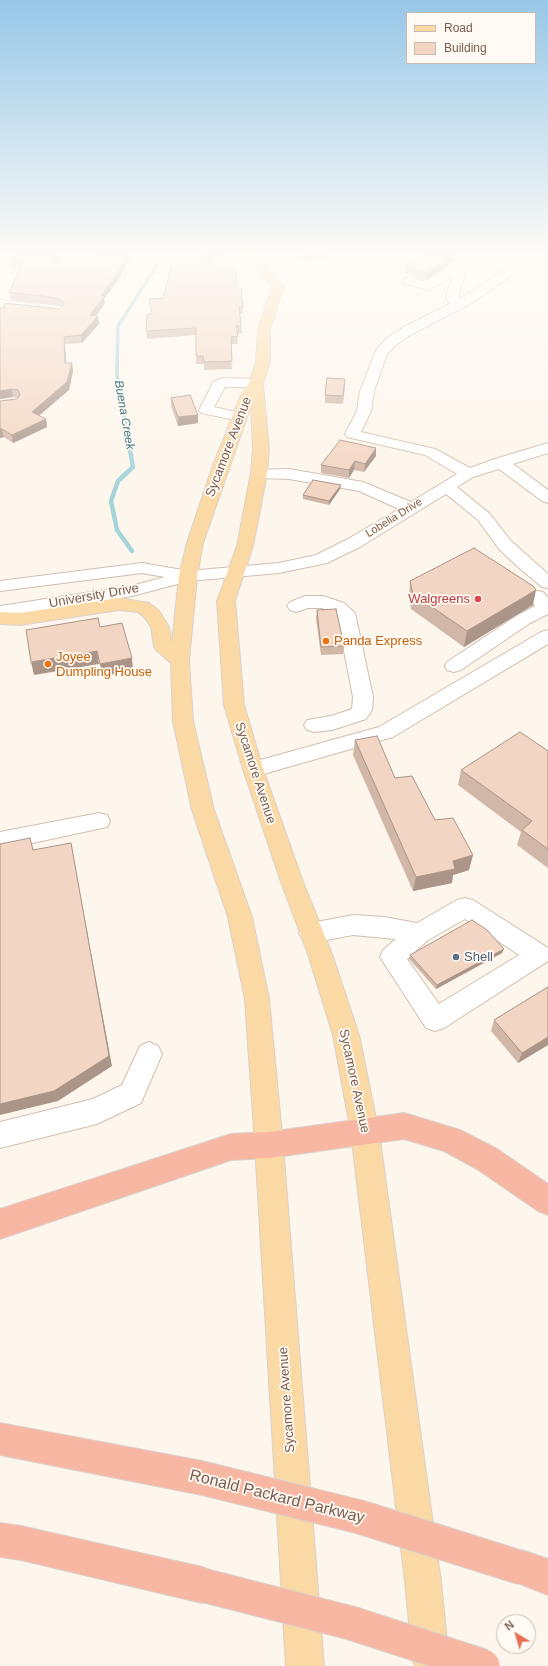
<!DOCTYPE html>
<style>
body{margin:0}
#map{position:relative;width:548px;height:1666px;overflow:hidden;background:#fdf6ec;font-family:Helvetica,sans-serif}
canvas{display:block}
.legend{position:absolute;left:406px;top:12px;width:130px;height:52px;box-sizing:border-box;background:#fffaf3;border:1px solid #cabbb1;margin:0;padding:5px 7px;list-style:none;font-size:12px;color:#7a5c4d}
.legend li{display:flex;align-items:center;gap:8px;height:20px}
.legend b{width:20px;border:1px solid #cabbb1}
.north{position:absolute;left:496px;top:1614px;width:40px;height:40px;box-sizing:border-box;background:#fffaf3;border:1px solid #cabbb1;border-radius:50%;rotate:322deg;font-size:11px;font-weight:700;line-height:16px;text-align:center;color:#7a5c4d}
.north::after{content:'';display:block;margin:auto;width:14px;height:18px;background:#e76f51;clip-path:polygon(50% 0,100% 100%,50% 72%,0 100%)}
</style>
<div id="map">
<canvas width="548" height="1666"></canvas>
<ul class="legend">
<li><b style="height:5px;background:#fbd9a5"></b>Road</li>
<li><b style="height:11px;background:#f3d5c3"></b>Building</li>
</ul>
<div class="north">N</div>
</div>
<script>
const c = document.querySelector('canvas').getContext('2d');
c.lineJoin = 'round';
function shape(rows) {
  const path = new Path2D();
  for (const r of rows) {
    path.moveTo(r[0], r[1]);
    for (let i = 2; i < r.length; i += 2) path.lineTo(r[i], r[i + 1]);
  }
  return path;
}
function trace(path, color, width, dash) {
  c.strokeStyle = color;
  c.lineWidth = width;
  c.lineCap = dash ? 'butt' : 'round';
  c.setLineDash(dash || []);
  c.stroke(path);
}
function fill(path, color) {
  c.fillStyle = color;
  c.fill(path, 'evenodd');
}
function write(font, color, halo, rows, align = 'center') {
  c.font = font + ' Helvetica,sans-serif';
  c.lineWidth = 3.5;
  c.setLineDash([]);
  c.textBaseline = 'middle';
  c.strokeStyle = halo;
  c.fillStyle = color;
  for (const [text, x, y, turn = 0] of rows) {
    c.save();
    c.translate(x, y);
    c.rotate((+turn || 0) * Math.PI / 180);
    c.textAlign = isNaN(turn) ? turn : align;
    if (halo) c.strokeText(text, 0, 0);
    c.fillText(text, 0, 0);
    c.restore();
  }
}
const streamFar1 = shape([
 [125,423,117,375,118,326,162,257,161,255]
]);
const stream = shape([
 [125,422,133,467,118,481,111,501,117,530,132,551]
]);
const minor = shape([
 [526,255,540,255,515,271,507,279,470,304,412,334,397,344,387,354,374,391,371,411,361,432,435,449,470,468,495,459,548,443,548,453,513,464,548,490,548,503,542,501,499,469,473,477,457,487,490,514,511,541,548,574,548,588,542,587,518,567,499,549,478,520,446,494,360,547,327,563,279,573,189,581,132,596,0,618,0,606,131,586,165,577,142,573,0,591,0,581,142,563,188,571,279,563,316,555,348,539,399,509,359,491,289,479,259,478,254,476,251,473,254,470,289,469,363,482,411,502,457,474,425,455,347,437,345,434,357,411,360,391,376,350,387,338,402,328,450,304,446,298,452,276,430,290,405,284,403,281,405,278,409,277,428,282,446,269,463,269,465,272,458,298,460,299,499,273,507,265,526,255],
 [0,300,35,304,41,308,35,312,0,308,0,300],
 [223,378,256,379,261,380,263,383,261,386,256,387,225,387,214,407,245,414,247,417,245,420,240,421,206,414,201,413,199,410,214,381,223,378],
 [537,591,543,592,548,598,548,614,530,623,461,670,454,672,447,670,445,666,447,662,518,615,535,606,528,596,531,592,537,591],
 [305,596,323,596,344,603,355,613,373,697,372,710,366,719,332,730,314,732,307,730,304,725,307,720,331,716,352,709,353,697,337,615,322,608,308,608,296,612,290,610,287,606,290,602,305,596],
 [548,630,548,644,393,737,253,777,246,774,243,769,246,764,379,727,541,632,548,630],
 [99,813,107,815,110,821,107,827,0,850,0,832,99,813],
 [465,898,473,900,548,948,548,961,444,1028,435,1031,426,1028,380,957,383,950,396,939,353,935,311,943,303,940,299,933,303,926,311,923,353,915,384,917,417,923,457,900,465,898],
 [465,919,519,955,439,1004,407,959,428,940,465,919],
 [149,1042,158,1046,162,1054,141,1103,97,1124,0,1148,0,1122,93,1099,122,1085,140,1046,149,1042]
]);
const major = shape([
 [245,255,257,255,284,286,270,329,270,362,263,383,269,449,267,473,253,546,235,601,244,705,263,769,303,882,332,954,359,1035,379,1133,441,1582,449,1661,447,1666,415,1666,413,1661,405,1582,351,1133,333,1035,308,954,281,882,243,769,224,705,217,601,237,546,251,473,253,449,251,406,203,543,197,576,189,661,193,721,214,810,252,917,269,999,283,1145,324,1666,286,1666,255,1145,245,999,228,917,192,810,173,721,171,663,156,650,154,646,151,627,146,619,138,612,119,610,20,625,0,624,0,612,20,613,119,598,149,603,159,611,169,627,172,644,179,576,187,543,212,468,239,399,249,383,256,362,258,329,272,286,245,255]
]);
const highway = shape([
 [404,1113,460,1130,497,1149,548,1184,548,1215,538,1211,477,1169,444,1151,404,1139,269,1158,231,1160,0,1239,0,1209,231,1134,269,1132,404,1113],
 [0,1423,202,1461,214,1466,219,1478,214,1490,202,1495,0,1455,0,1423],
 [0,1523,21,1526,202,1567,215,1572,220,1585,215,1598,202,1603,21,1560,0,1557,0,1523],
 [522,1550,548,1559,548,1595,510,1580,504,1568,510,1556,522,1550]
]);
const highwayBridge = shape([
 [202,1478,360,1517,522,1568],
 [202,1585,351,1623,483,1666]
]);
const wall = shape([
 [62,255,59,262,81,261,131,257,120,277,104,299,105,303,96,316,98,316,99,324,82,343,65,344,66,363,73,371,69,390,39,415,46,419,47,427,13,443,4,437,0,438,0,401,17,399,17,398,13,397,0,399,58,309,61,307,59,306,11,300,9,292,20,268,12,268,11,260],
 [202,255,229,255,231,270,238,288,243,307,243,314,240,314,242,333,237,334,238,344,231,344,232,369,204,370,204,364,196,364,196,335,147,339,146,331,152,314,149,299,163,298,208,264],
 [294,255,337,255,303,261,299,260],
 [463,255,427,280,405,273,405,266],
 [345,387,343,404,325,403,325,395],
 [171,398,198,415,198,423,178,426,171,406],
 [376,456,364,472,354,470,349,478,321,473,321,465],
 [340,489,329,505,303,499,303,495],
 [410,581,533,605,464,647,411,609,409,596],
 [317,610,344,646,343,654,321,655,316,619],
 [355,740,395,778,435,820,469,870,453,875,452,883,413,891,353,755],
 [548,751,548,868,517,845,521,832,458,785,461,770],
 [502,953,436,989,409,959,410,955],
 [548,987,548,1045,518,1063,491,1031,494,1020]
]);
const shadedWall = shape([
 [57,255,62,255,54,270,53,263],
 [127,255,131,255,131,257,120,277,104,299,105,303,91,323,90,315,101,296],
 [303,255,337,255,303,261],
 [454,255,463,255,427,280,427,273],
 [98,316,99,324,82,343,81,335],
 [64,337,65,344,66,371,65,363],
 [72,363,73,371,69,390,34,420,32,412],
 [12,389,13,397,0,399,0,391],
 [198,415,198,423,178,426,178,417],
 [46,419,47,427,13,443,12,435],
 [0,429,2,429,4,437,0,438],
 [376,448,376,456,364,472,365,464],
 [355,461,354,470,349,478,349,470],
 [341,485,340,489,329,505,329,501],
 [536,590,533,605,464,647,467,631],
 [97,651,99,664,34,675,31,662],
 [132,658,133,671,102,676,100,664],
 [71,843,73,855,112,1066,58,1101,0,1115,0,1104],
 [473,855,469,870,453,875,452,883,413,891,416,877,453,861],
 [504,949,502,953,436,989,437,985],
 [548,1037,548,1045,518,1063,522,1053]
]);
const building = shape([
 [14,255,57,255,53,263,78,258,81,261,97,258,99,255,127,255,119,270,101,296,104,296,90,315,98,316,81,335,64,337,65,363,72,363,67,382,32,412,46,419,12,435,2,429,0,429,0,401,17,399,20,395,18,390,12,389,0,391,0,308,3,308,5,303,58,309,65,304,58,298,9,292,24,260,11,260,14,255],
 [206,255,229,255,231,270,235,270,238,288,241,288,243,307,239,307,241,326,236,326,238,336,231,337,232,361,204,362,203,356,196,356,196,328,146,331,147,314,152,314,149,299,163,298,172,264,212,264,206,255],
 [426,255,454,255,427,273,405,266,426,255],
 [327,378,345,379,343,396,325,395,327,378],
 [190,395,198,415,178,417,171,398,190,395],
 [340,440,376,448,365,464,355,461,349,470,321,465,340,440],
 [313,480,341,485,329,501,303,495,313,480],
 [474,548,533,586,536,590,467,631,413,594,410,581,474,548],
 [336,609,344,646,321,647,317,610,336,609],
 [98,618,100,627,122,623,132,658,100,664,97,651,31,662,26,630,98,618],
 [520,732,548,751,548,849,522,830,532,821,461,770,520,732],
 [377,736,395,778,412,776,435,820,453,818,473,855,453,861,455,869,416,877,355,740,377,736],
 [30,838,33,850,71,843,109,1056,54,1091,0,1104,0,844,30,838],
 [472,920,487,930,504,949,437,985,410,955,472,920],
 [548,987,548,1037,522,1053,494,1020,548,987]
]);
const markers = [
 [478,599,4,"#e0444e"],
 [326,641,4,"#e8710a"],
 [48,664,4,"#e8710a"],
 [456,957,4,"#5c6f8a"]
];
const farStreetnames = [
 ["Lobelia Drive",394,518,-32]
];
const farWaternames = [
 ["Buena Creek",124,415,80]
];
const streetNames = [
 ["Sycamore Avenue",229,447,-69],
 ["University Drive",94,596,-10],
 ["Sycamore Avenue",255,773,72],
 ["Sycamore Avenue",354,1081,78],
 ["Sycamore Avenue",287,1400,-94]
];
const healthNames = [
 ["Walgreens",470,599]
];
const foodNames = [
 ["Panda Express",334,641],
 ["Joyee",56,657],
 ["Dumpling House",56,672]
];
const serviceNames = [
 ["Shell",464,957]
];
const nearStreetnames = [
 ["Ronald Packard Parkway",277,1497,14]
];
trace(streamFar1, '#a5d3da', 3.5);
trace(stream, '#a5d3da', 4.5);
trace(minor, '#d1beb0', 2);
trace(major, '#dad1cd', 2);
trace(highway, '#dad1cd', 2);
fill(minor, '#fff');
fill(major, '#fbd9a5');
fill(highway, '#f7b7a3');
trace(highwayBridge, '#dad1cd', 35, []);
trace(highwayBridge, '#f7b7a3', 33);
fill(wall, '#d1b7a8');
fill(shadedWall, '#aa9588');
fill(building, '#f3d5c3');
trace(building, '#aa9588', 1);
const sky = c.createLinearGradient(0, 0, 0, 488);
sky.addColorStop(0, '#97c7e8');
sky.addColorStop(0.52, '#fefbf6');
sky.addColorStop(1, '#fefbf600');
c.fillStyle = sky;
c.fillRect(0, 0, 548, 488);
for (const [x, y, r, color] of markers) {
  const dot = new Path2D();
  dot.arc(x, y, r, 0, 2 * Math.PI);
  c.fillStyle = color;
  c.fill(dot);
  trace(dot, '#fffaf3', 1.5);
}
write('11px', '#7a5c4d', '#fffaf3', farStreetnames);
write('italic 12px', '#437c86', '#fffaf3', farWaternames);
write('13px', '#7a5c4d', '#fffaf3', streetNames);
write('13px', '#be3a42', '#fffaf3', healthNames, 'right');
write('13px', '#c56008', '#fffaf3', foodNames, 'left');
write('13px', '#4e5e75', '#fffaf3', serviceNames, 'left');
write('16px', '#7a5c4d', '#fffaf3', nearStreetnames);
</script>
